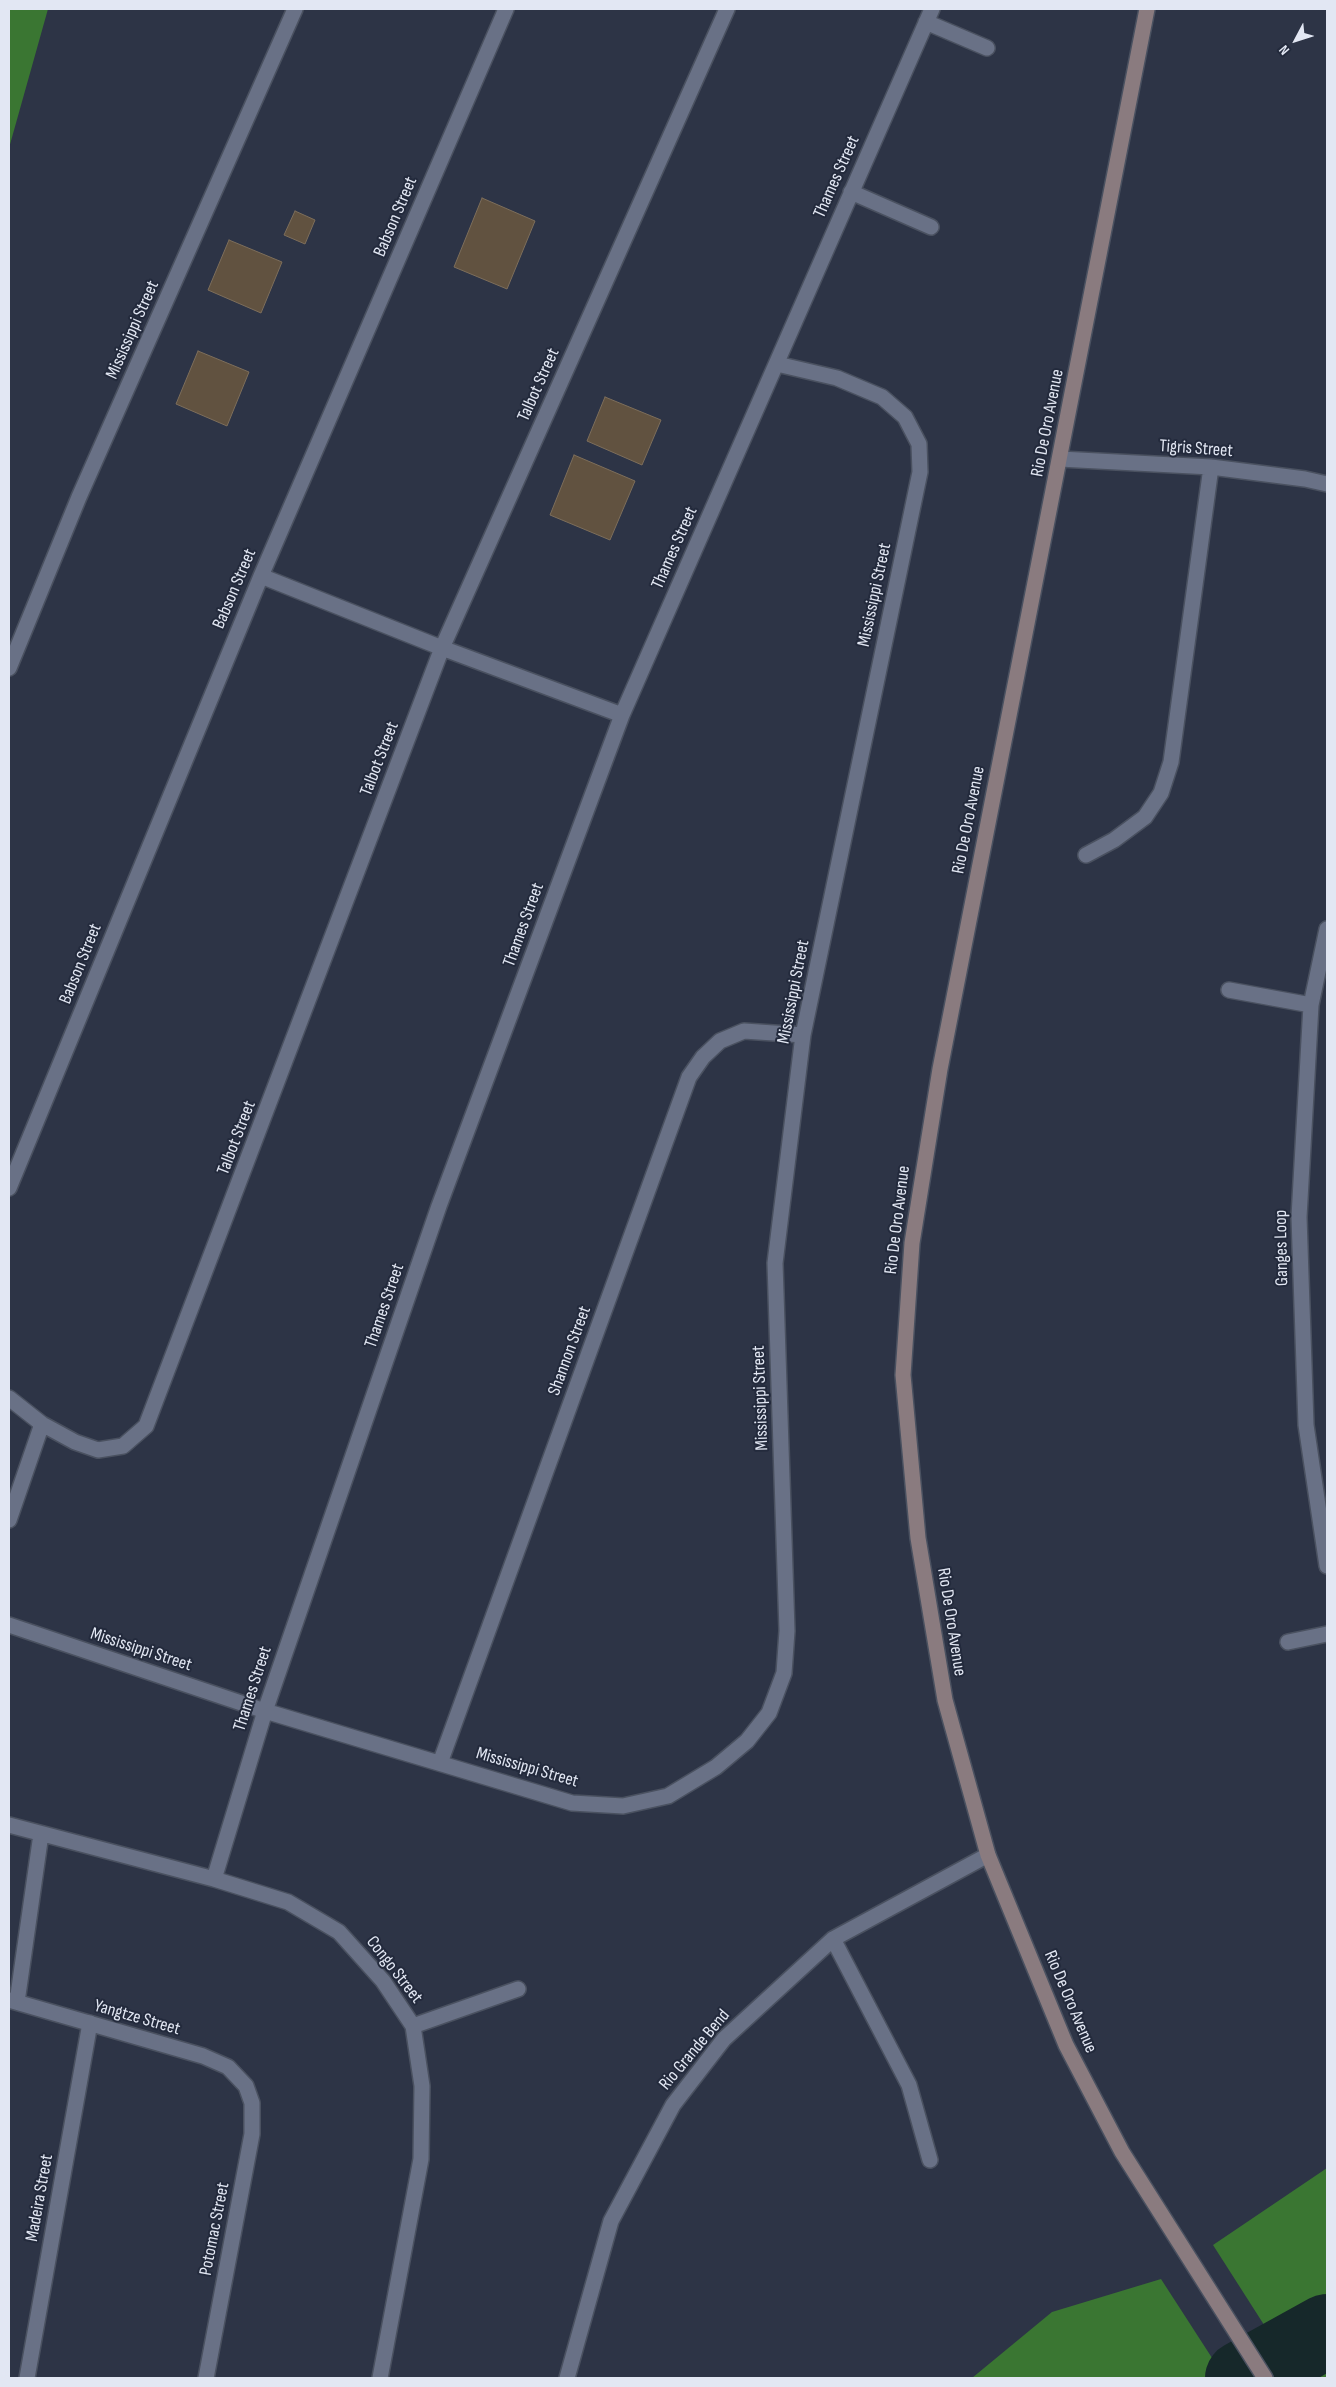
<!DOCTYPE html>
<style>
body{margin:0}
#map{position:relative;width:1336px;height:2387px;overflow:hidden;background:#2d3446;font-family:"Sofia Sans Condensed",sans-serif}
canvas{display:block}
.frame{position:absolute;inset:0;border:10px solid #e2e7f3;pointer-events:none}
.north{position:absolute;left:1271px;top:15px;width:50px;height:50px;-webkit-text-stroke:4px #232a3c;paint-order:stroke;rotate:230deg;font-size:14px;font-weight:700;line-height:20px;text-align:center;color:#e2e7f3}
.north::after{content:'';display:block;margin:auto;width:18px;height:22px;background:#e2e7f3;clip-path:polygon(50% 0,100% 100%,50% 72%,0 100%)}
</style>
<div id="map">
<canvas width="1336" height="2387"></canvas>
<div class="frame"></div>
<div class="north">N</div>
</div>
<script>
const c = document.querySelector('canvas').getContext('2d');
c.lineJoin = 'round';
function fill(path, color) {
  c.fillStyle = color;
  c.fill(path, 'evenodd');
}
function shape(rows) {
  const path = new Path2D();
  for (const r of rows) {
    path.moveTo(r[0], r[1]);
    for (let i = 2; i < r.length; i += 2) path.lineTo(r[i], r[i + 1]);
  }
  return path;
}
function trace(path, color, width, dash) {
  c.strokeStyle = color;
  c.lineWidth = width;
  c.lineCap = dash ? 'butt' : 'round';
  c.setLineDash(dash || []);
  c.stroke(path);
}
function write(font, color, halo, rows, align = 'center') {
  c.font = font + ' "Sofia Sans Condensed",sans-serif';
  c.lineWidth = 4;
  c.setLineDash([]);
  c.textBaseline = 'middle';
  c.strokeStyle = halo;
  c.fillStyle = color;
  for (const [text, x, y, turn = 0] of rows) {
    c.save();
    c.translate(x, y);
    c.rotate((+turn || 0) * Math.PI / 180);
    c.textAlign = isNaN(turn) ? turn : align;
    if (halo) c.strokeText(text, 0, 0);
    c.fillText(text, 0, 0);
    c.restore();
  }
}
const forest = shape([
 [9,9,48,9,9,148],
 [1327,2168,1327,2378,1298,2378,1213,2245],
 [1161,2279,1225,2378,972,2378,1052,2312]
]);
const river = shape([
 [1242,2378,1327,2331]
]);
const building = shape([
 [482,198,535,221,507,289,454,267,482,198],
 [295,211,315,220,305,244,284,235,295,211],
 [229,240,282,262,261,313,208,290,229,240],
 [198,351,249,372,227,426,176,404,198,351],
 [605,397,661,420,642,465,587,441,605,397],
 [574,455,635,481,610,540,550,515,574,455]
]);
const street = shape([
 [926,22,987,48],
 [851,192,931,227],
 [1060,459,1211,467,1305,479,1327,484],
 [261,576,442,648,622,715],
 [9,668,79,497,295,9],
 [1086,855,1114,840,1145,817,1161,793,1171,762,1211,467],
 [1327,929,1311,1005,1299,1217,1306,1425,1327,1566],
 [1229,990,1311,1005],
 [9,1188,261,576,506,9],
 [9,1398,42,1424,75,1442,98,1450,123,1446,146,1426,442,648,727,9],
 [9,1520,42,1424],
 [9,1625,265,1711,572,1803,623,1806,668,1796,716,1767,747,1741,769,1713,784,1673,787,1631,775,1263,803,1035,920,472,919,444,905,417,882,397,837,378,777,364],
 [1288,1642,1327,1634],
 [440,1763,689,1077,703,1057,720,1041,744,1031,803,1035],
 [9,1825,214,1879,288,1902,339,1932,383,1981,413,2026,422,2086,421,2159,380,2378],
 [214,1879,265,1711,439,1206,622,715,932,9],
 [833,1939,909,2085,930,2160],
 [9,2000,203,2056,228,2067,246,2086,252,2103,252,2134,206,2378],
 [17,2002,41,1834],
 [413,2026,518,1989],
 [27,2378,90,2023],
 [567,2378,611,2221,673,2105,724,2039,833,1939,988,1855]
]);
const secondary = shape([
 [1147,9,940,1069,912,1243,903,1375,918,1538,945,1700,988,1855,1066,2045,1122,2152,1265,2378]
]);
const streetNames = [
 ["Thames Street",837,177,-66],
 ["Babson Street",396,217,-67],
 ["Mississippi Street",133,330,-66],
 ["Talbot Street",539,385,-66],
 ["Rio De Oro Avenue",1048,423,-79],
 ["Tigris Street",1196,449,4],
 ["Thames Street",675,548,-66],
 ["Babson Street",235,589,-67],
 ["Mississippi Street",875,595,-78],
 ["Talbot Street",380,759,-69],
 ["Rio De Oro Avenue",969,820,-79],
 ["Thames Street",524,925,-70],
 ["Babson Street",81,964,-68],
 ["Mississippi Street",794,992,-79],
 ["Talbot Street",237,1138,-69],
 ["Rio De Oro Avenue",898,1220,-83],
 ["Ganges Loop",1282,1248,-91],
 ["Thames Street",385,1306,-71],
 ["Shannon Street",570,1351,-70],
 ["Mississippi Street",761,1398,-92],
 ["Rio De Oro Avenue",951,1622,81],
 ["Mississippi Street",141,1650,18],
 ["Thames Street",253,1689,-72],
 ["Mississippi Street",527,1768,16],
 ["Congo Street",394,1970,52],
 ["Rio De Oro Avenue",1070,2002,67],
 ["Yangtze Street",137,2018,16],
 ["Rio Grande Bend",695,2050,-50],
 ["Madeira Street",40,2198,-80],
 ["Potomac Street",215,2229,-79]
];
fill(forest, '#3a7632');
trace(river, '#16282a', 74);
fill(building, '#615240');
trace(building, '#7d6e5b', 1);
trace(street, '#4a5160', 18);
trace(secondary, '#4a5160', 18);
trace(street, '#697186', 15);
trace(secondary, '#8a7b7f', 15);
write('18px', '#e2e7f3', '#232a3c', streetNames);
</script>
